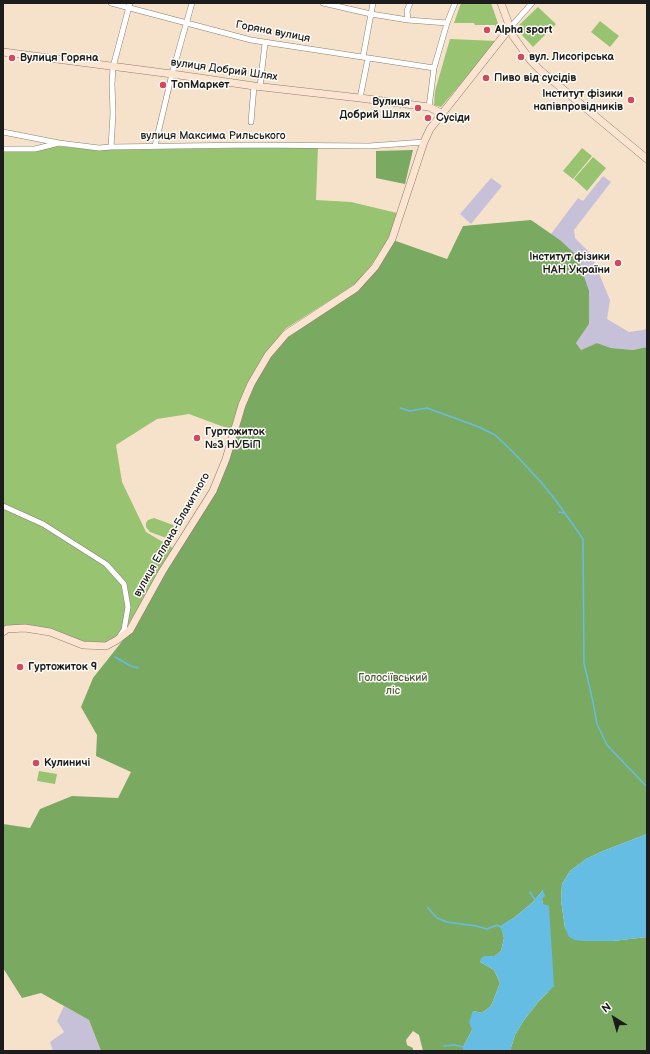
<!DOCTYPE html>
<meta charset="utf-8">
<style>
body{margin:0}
#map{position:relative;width:650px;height:1054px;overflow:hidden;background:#f6e2ca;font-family:"Balsamiq Sans",sans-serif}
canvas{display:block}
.frame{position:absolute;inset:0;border:4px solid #1c1c1c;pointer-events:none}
.north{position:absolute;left:594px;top:998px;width:40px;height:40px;-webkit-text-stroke:3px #fdfcf7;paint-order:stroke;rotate:323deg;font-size:11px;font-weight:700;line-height:16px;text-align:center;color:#1c1c1c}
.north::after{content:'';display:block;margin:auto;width:14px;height:18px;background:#1c1c1c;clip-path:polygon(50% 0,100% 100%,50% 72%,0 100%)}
</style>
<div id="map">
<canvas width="650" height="1054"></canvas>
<div class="frame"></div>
<div class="north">N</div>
</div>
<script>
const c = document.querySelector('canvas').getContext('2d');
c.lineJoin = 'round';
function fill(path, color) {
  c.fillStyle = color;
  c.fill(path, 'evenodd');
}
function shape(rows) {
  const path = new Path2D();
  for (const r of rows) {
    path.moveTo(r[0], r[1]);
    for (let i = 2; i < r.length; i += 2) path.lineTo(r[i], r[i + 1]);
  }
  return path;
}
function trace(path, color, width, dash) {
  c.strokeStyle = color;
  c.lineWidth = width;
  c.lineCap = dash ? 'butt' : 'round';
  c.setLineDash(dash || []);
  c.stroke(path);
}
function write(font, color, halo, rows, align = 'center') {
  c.font = font + ' "Balsamiq Sans",sans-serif';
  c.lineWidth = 3;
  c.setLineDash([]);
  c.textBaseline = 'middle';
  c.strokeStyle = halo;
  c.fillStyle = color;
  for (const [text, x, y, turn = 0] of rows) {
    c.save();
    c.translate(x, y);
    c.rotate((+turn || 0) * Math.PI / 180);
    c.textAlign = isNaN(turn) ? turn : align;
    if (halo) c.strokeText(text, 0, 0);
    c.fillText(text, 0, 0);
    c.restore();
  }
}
const industrial = shape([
 [603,176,611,182,574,230,575,238,591,254,610,300,607,319,629,332,643,330,647,328,647,347,633,350,611,348,597,343,581,350,576,343,589,324,560,240,551,234,578,198,583,201],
 [491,178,502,186,471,224,460,214],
 [64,1006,89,1020,101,1051,53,1051,50,1042,64,1032,57,1021]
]);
const green = shape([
 [461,3,491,3,500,29,496,29,495,25,475,25,474,23,454,23],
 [538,7,556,24,533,47,521,34,519,25],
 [600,21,619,36,610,47,591,32],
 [450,39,497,41,441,107,434,105,435,91],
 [54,146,100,150,318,147,316,200,351,202,397,213,389,238,372,264,354,285,285,329,265,354,232,430,189,414,157,419,116,445,122,482,146,532,173,548,123,634,106,645,84,643,51,630,3,630,3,151],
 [582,148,592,156,573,179,563,171],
 [593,157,606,168,587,191,574,179],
 [154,518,173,525,177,531,175,537,169,539,150,532,146,527,146,523,148,520],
 [39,771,57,774,55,784,37,781]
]);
const forest = shape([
 [413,150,405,184,376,178,376,151],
 [531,220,560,240,577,256,589,291,589,324,576,343,581,350,597,343,611,348,633,350,647,347,647,834,603,851,586,859,570,871,562,884,561,900,565,928,575,940,613,941,647,937,647,1051,510,1051,515,1035,524,1020,539,1001,548,992,543,904,542,899,543,890,534,901,515,917,501,926,504,938,501,951,495,956,485,956,480,962,494,970,500,983,491,1006,482,1013,473,1011,472,1030,463,1047,463,1051,423,1051,419,1035,413,1031,406,1040,407,1045,413,1048,413,1051,101,1051,89,1020,41,993,22,998,3,968,3,824,30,828,40,809,72,796,118,798,131,772,96,756,97,735,81,707,93,678,131,630,214,492,252,385,270,356,287,335,357,289,393,240,447,259,463,226]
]);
const water = shape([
 [647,834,647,937,613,941,590,941,575,940,569,937,565,928,561,900,562,884,570,871,586,859,603,851],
 [543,890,545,896,542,899,543,904,549,906,554,986,539,1001,524,1020,515,1035,510,1051,463,1051,463,1047,472,1030,469,1022,473,1011,482,1013,491,1006,500,983,494,970,480,962,481,958,485,956,495,956,501,951,504,938,500,926,515,917,534,901]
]);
const stream = shape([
 [400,408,410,411,427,408,479,427,495,435,512,451,541,482,557,502,583,539,584,663,593,702,597,724,607,745,647,787],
 [559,512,564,513],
 [115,657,131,666,138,668],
 [530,892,535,900],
 [428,908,437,918,447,922,476,926,487,929,497,925,502,928],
 [444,1046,454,1045,464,1047]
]);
const street = shape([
 [111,3,251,40,434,68],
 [323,3,371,14,408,20,447,23],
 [408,20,407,11,410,3],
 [509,29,532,3],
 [363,57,373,3],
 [260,87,265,43],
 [360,98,368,58],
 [429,107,434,68,447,23,455,3],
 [251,122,254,86],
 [3,132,59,143],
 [155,146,172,74,192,3],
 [111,147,113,114,112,84,113,67,130,3],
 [3,149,35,149,59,143,99,148,111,147,250,145,369,146,424,142],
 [3,506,43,524,106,564,124,584,128,607,124,630,120,636]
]);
const secondary = shape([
 [501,3,513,36,531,61,541,71,647,159],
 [3,52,172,74,254,86,360,98,429,107,441,113],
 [3,632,7,629,25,628,50,632,83,645,106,646,117,640,130,630,162,572,213,491,226,459,242,405,251,384,268,355,286,334,356,288,375,267,392,239,424,142,430,129,509,29]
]);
const markers = [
 [487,30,4,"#d1495b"],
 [521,57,4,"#d1495b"],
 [12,58,4,"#d1495b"],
 [486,78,4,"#d1495b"],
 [163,85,4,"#d1495b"],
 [631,100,4,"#d1495b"],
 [418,108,4,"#d1495b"],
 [428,118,4,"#d1495b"],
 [618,263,4,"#d1495b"],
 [197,438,4,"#d1495b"],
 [20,667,4,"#d1495b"],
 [36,763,4,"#d1495b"]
];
const poiNames = [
 ["Alpha sport",495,30],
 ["вул. Лисогірська",529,57],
 ["Вулиця Горяна",20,58],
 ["Пиво від сусідів",494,78],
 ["ТопМаркет",171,85],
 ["Інститут фізики",623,94,"right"],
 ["напівпровідників",623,107,"right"],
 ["Вулиця",410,102,"right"],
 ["Добрий Шлях",410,115,"right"],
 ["Сусіди",436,118],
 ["Інститут фізики",610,257,"right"],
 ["НАН України",610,270,"right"],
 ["Гуртожиток",205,432],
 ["№3 НУБіП",205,445],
 ["Гуртожиток 9",28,667],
 ["Кулиничі",44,763]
];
const streetNames = [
 ["Горяна вулиця",273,32,11],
 ["вулиця Добрий Шлях",224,70,8],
 ["вулиця Максима Рильського",213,136],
 ["вулиця Еллана-Блакитного",172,535,-60]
];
const parkNames = [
 ["Голосіївський",393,678],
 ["ліс",393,691]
];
fill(industrial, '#c6c0d9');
fill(green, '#98c370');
fill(forest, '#7aa962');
fill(water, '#66bde3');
trace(stream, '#66bde3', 1.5);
trace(street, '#897f73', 6);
trace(secondary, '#897f73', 8);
trace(street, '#fff', 5);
trace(secondary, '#fde4d1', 7);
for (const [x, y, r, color] of markers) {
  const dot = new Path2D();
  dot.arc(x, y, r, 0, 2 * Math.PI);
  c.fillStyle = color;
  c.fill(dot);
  trace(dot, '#fdfcf7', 1.5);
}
write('bold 11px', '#1c1c1c', '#fdfcf7', poiNames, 'left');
write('11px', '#1c1c1c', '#fdfcf7', streetNames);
write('11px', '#4e5f3e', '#fdfcf7', parkNames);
</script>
